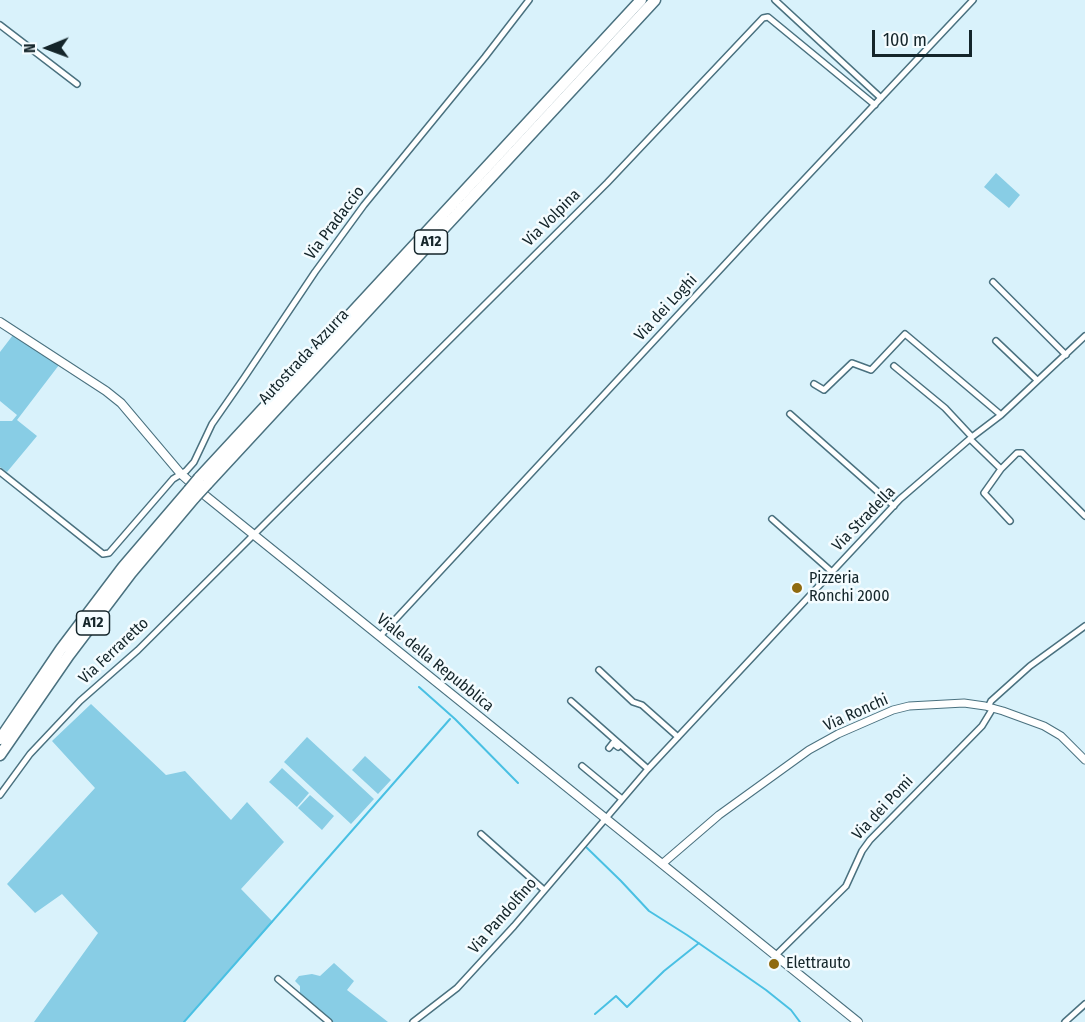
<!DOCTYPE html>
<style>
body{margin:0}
#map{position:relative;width:1085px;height:1022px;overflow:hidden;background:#d9f2fb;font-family:"Fira Sans Condensed",sans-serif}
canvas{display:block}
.north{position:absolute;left:18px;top:18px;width:60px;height:60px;-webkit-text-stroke:4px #f4fcff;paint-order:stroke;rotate:269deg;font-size:16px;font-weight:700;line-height:24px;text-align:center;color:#14252a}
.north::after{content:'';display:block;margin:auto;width:21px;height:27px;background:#14252a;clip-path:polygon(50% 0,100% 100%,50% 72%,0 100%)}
.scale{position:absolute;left:872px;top:30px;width:100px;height:27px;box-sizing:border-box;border:3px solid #14252a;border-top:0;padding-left:8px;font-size:18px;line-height:21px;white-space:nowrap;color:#14252a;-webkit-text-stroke:4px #f4fcff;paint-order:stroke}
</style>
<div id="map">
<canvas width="1085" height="1022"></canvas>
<div class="north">N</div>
<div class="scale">100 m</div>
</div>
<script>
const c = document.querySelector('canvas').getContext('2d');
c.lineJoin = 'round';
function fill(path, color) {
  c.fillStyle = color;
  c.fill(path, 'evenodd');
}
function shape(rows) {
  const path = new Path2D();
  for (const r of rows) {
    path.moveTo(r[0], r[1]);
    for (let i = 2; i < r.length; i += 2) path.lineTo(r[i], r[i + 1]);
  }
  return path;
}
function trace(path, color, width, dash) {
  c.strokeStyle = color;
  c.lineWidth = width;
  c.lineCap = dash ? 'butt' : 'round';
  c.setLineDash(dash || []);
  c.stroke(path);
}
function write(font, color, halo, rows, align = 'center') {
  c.font = font + ' "Fira Sans Condensed",sans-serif';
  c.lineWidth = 5;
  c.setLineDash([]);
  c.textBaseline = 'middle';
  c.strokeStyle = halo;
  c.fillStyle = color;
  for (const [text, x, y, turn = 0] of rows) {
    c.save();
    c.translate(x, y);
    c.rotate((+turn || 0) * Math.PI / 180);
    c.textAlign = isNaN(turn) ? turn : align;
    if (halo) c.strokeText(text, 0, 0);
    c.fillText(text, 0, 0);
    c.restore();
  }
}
const green = shape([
 [996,173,1020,195,1009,208,984,187],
 [13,335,59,365,17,420,37,436,7,472,0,467,0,421,12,421,17,415,0,401,0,352],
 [91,704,166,775,185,771,231,820,247,802,284,842,241,889,273,922,184,1022,34,1022,98,933,62,894,35,913,7,884,95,788,52,741],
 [307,737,374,799,351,824,284,762],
 [365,756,391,780,378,794,352,770],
 [282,768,309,793,297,807,269,782],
 [310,795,334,816,322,830,298,808],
 [334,963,354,981,347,990,388,1022,333,1022,300,995,300,986,295,981,299,976,312,974,320,976]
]);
const stream = shape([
 [419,687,455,719,518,783],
 [585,846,621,881,649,911,687,935,766,990,791,1010,800,1022],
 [595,1014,616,996,627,1007,664,971,699,943],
 [184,1022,450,719]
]);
const minor = shape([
 [775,0,881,98],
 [0,25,77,84],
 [993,282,1066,355],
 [996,341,1037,380],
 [894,366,945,408,972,437],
 [814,384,824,390,852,363,871,370,905,334,1001,415],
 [790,414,894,506],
 [970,439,1001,469,1017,453,1022,453,1085,516],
 [1001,469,984,493,1010,521],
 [0,472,103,554,109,553,173,479,186,471,194,462,212,424,244,378,315,272,364,205,485,57,529,0],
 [772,519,832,572],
 [380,636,767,219,973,0],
 [599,670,633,702,642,705,678,737],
 [571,701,648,769],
 [988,707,991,701,1030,666,1085,626],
 [609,748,613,743,618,747],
 [582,766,622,799],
 [0,795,30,754,80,701,138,650,607,183,763,18,768,17,875,105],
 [481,834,544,890],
 [776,955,846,886,862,851,870,840,982,726,993,708],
 [278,979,329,1022],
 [413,1022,457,988,514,926,648,769,900,499,972,437,1001,415,1085,336],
 [1065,1022,1085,1004]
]);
const tertiary = shape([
 [662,864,719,815,809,750,838,734,893,710,909,706,964,703,985,706,1003,711,1044,726,1061,736,1085,760]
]);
const secondary = shape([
 [0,322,106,391,121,403,181,474,207,497,858,1022]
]);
const motorway = shape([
 [199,478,641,0],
 [207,484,655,0],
 [0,739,61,649,123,567,189,490],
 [0,755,69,655,131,573,195,497]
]);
const motorwayBridge = shape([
 [189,490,199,478],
 [195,497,207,484]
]);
const markers = [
 [797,588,6,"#8f6a0f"],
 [774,964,6,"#8f6a0f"]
];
const shields = [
 [431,242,33],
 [93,623,33]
];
const shieldNames = [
 ["A12",431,242],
 ["A12",93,623]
];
const streetNames = [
 ["Via Volpina",552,218,-45],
 ["Via Pradaccio",335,223,-53],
 ["Via dei Loghi",666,308,-47],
 ["Autostrada Azzurra",304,357,-47],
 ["Via Stradella",864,519,-46],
 ["Via Ferraretto",114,651,-43],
 ["Viale della Repubblica",435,663,39],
 ["Via Ronchi",856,713,-24],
 ["Via dei Pomi",883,808,-47],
 ["Via Pandolfino",503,916,-49]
];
const poiNames = [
 ["Pizzeria",809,579],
 ["Ronchi 2000",809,597],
 ["Elettrauto",786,964]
];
fill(green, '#88cde5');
trace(stream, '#49c0e3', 2);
trace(minor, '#4a717f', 8);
trace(tertiary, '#4a717f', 9);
trace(secondary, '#4a717f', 10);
trace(motorway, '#4a717f', 13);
trace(minor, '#fff', 5);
trace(tertiary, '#fff', 7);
trace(secondary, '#fff', 8);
trace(motorway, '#fff', 10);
trace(motorwayBridge, '#4a717f', 13, []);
trace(motorwayBridge, '#fff', 10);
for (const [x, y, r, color] of markers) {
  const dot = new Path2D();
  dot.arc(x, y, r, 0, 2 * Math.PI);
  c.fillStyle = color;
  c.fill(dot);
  trace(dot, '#f4fcff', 2);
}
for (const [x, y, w] of shields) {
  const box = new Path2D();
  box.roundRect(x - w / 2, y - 12, w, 24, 4.5);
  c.fillStyle = '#f4fcff';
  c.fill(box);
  trace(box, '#14252a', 1.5);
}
write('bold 15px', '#14252a', null, shieldNames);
write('16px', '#14252a', '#f4fcff', streetNames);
write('16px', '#14252a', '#f4fcff', poiNames, 'left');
</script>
